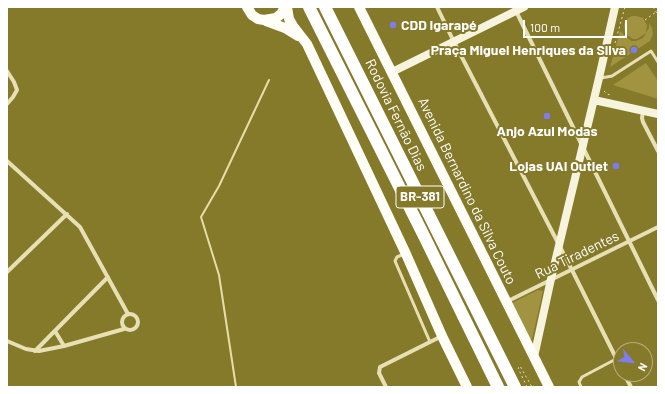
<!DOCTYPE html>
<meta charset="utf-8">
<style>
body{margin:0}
#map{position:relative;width:665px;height:394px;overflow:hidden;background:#85792a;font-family:Barlow,sans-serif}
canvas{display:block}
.frame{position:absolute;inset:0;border:8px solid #fff;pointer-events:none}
.north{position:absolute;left:613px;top:342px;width:40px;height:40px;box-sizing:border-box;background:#85792a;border:1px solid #b6af7f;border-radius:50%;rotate:118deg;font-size:11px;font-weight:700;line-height:16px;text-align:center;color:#fff}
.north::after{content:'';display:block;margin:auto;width:14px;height:18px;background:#7e7cee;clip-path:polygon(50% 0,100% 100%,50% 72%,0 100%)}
.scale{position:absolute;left:523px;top:20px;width:104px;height:18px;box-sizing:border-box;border:2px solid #fff;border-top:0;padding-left:5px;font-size:12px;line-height:14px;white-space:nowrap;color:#fff;-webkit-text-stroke:3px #85792a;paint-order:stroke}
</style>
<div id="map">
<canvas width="665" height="394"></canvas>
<div class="frame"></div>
<div class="north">N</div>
<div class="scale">100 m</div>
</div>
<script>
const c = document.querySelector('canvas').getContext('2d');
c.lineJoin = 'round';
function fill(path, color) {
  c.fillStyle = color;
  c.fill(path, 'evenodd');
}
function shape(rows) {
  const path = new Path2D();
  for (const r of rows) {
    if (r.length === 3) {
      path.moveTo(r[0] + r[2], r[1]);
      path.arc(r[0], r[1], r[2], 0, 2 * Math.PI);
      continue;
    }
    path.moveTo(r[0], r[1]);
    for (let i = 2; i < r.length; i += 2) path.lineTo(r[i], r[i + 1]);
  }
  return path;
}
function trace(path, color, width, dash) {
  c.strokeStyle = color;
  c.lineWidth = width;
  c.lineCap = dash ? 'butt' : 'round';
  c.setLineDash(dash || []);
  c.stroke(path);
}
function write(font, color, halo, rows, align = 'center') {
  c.font = font + ' Barlow,sans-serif';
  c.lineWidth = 4;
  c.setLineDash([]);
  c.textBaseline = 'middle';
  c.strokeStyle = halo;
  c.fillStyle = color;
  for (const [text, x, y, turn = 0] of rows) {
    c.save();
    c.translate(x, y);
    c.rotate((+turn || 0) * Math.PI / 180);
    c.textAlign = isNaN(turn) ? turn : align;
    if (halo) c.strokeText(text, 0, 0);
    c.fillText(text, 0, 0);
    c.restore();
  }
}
const green = shape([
 [632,16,636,16,643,18,647,25,646,33,649,28,649,23,652,28,653,34,650,41,610,67,620,31,631,41,636,41,643,38,646,33,637,39,633,39,627,35,625,32,624,24,628,18],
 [646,63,658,81,658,99,613,85],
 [538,290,543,291,532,339,528,339,512,303]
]);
const stream = shape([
 [236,387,219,275,201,217,219,186,269,80]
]);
const path = shape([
 [653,7,658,15],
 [645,20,656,12],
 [615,43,625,7],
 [604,91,607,94,611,95],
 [527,387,518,368,520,366,532,387]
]);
const lane = shape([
 [601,78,612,76,651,51,658,62],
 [404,254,397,257,395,261,430,342],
 [581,387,579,382,582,377,616,359]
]);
const street = shape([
 [437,7,454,42,572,270,621,368],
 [514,7,658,300],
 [7,71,14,82,17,90,13,97,7,104],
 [643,111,642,118,643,122,658,151],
 [7,161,80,227,128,314],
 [7,272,67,214],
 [506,302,658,227],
 [130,322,8],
 [55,331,64,346],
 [7,341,26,349,39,351,64,346,124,329],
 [35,351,108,277],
 [624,374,631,387],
 [386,387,379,373,380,367,442,336]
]);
const secondary = shape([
 [392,72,524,7],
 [594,100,658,114],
 [534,357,551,279,599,78,615,7]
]);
const primary = shape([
 [247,7,252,15,258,19,264,20,276,18,281,14,285,7],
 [287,7,289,19,293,26,307,44,406,254,442,336,467,387],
 [359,7,549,387],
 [266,21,285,28,298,36]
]);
const highway = shape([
 [309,7,424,236,498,387],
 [325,7,515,387]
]);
const markers = [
 [393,25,4,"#7e7cee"],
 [634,50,4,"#7e7cee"],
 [547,116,4,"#7e7cee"],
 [616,166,4,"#7e7cee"]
];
const shields = [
 [420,197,48]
];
const shieldNames = [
 ["BR-381",420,197]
];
const poiNames = [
 ["CDD Igarapé",401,25,"left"],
 ["Praça Miguel Henriques da Silva",626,50],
 ["Anjo Azul Modas",547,131,"center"],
 ["Lojas UAI Outlet",608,166]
];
const streetNames = [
 ["Rodovia Fernão Dias",396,115,64],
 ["Avenida Bernardino da Silva Couto",467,191,64],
 ["Rua Tiradentes",577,255,-26]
];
fill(green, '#a1933f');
trace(stream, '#e7ddaa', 2);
trace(path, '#e7e0b5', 1, [2, 3]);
trace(lane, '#e7e0b5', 3);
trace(street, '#e7e0b5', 4);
trace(secondary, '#f7f4de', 8);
trace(primary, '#fefdf6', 10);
trace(highway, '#fff', 12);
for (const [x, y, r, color] of markers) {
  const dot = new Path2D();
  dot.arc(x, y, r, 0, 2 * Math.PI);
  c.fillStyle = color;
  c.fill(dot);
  trace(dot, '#85792a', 1.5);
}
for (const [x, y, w] of shields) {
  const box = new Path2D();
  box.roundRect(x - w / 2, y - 11, w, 22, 3);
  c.fillStyle = '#85792a';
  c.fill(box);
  trace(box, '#fff', 1);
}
write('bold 13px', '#fff', null, shieldNames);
write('bold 14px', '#fff', '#85792a', poiNames, 'right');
write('14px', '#fff', '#85792a', streetNames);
</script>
